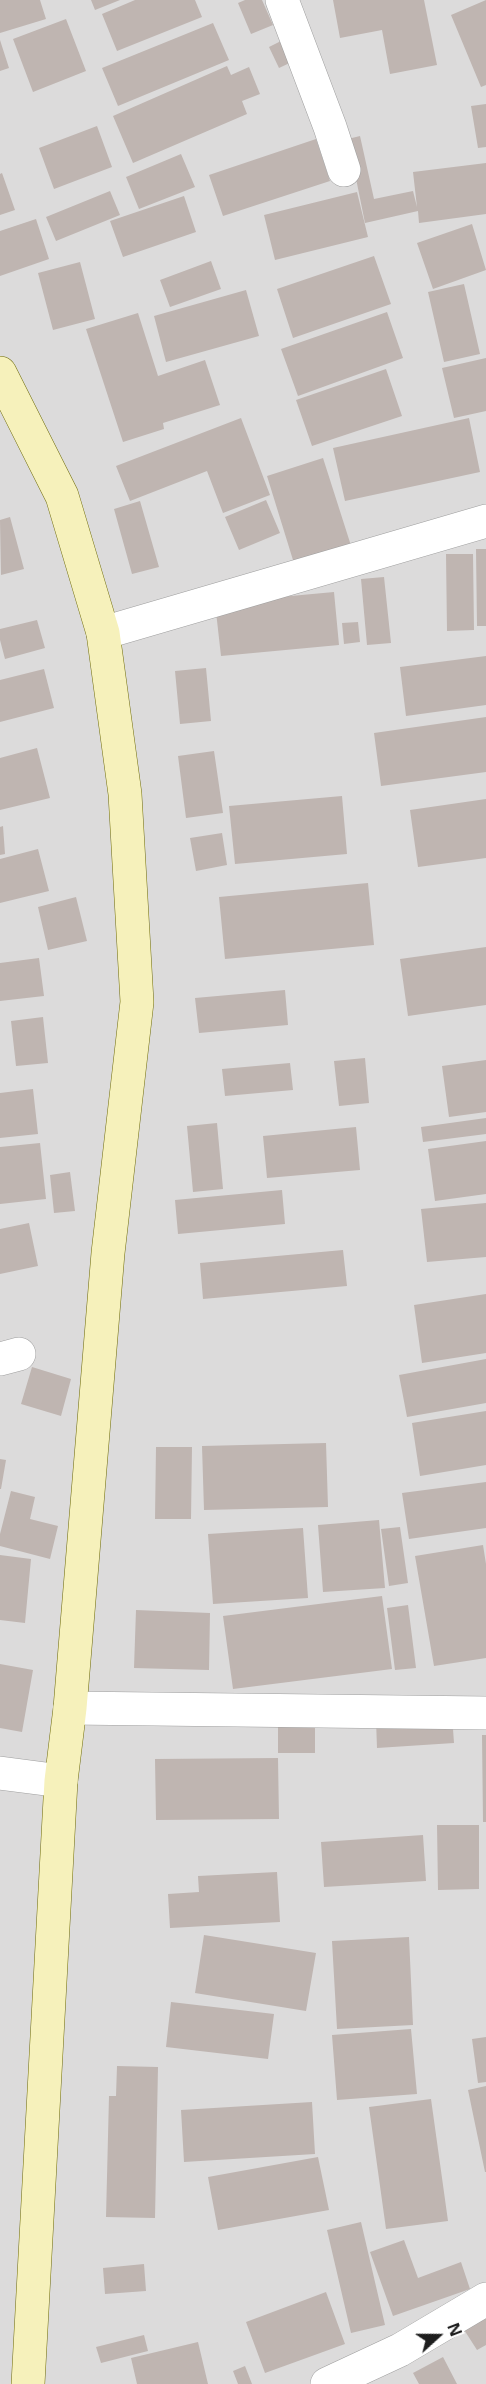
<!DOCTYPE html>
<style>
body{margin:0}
#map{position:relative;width:486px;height:2384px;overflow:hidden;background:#eeeae4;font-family:"Noto Sans",sans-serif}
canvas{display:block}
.north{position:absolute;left:408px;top:2306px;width:60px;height:60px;-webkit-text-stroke:4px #fff;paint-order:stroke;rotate:69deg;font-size:16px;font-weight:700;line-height:24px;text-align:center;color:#1e1e1e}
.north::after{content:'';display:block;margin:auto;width:21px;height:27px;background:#1e1e1e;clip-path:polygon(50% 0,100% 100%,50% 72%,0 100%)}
</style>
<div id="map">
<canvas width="486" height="2384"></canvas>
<div class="north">N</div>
</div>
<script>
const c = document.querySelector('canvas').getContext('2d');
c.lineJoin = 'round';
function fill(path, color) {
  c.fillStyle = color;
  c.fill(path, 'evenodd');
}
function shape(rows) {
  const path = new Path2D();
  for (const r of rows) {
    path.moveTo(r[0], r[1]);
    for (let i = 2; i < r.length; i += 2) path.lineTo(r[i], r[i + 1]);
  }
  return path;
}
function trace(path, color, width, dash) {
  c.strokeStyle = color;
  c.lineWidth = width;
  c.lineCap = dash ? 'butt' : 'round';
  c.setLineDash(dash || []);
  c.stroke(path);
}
const residential = shape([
 [0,0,486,0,486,2384,0,2384]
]);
const building = shape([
 [0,0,40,0,46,19,0,33],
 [91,0,120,0,95,10],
 [135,0,195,0,202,17,117,51,102,14],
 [245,0,262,0,273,25,251,34,238,3],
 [333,0,424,0,437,65,390,74,382,30,340,38],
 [486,0,486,85,481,87,451,15],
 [66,19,86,71,33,92,13,39],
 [213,23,229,60,118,106,102,68],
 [287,38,296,60,279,68,269,47],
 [0,40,9,68,0,71],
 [227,66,231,75,249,67,260,94,242,101,247,114,133,163,113,116],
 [486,104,486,147,478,148,471,106],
 [97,126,112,167,54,189,39,148],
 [360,136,374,199,413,191,417,207,413,172,486,163,486,214,419,223,418,211,365,223,348,139],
 [316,139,330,181,223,216,209,175],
 [181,154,195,187,139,209,126,177],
 [2,173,15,210,0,215,0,174],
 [110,191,120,215,56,241,46,217],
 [357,192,368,237,275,260,264,215],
 [184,196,196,232,123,257,110,221],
 [36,219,49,259,0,276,0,231],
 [472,224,486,270,433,289,417,243],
 [374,256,391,304,293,338,277,289],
 [211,261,221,289,170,307,160,280],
 [80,262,95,319,53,330,38,273],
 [464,284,480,354,444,362,428,292],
 [246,290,259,336,166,362,154,316],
 [387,312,403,358,298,396,281,349],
 [138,313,158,376,205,360,220,405,163,423,164,429,123,442,86,329],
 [486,358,486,411,454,418,442,368],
 [386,369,402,416,312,446,296,400],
 [241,418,270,495,223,513,207,471,130,501,116,466],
 [469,418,480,472,345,501,333,448],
 [323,458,354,555,297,573,267,476],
 [266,500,280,533,239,550,225,517],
 [140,501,159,567,132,574,114,509],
 [10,517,24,569,1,575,0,520],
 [476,549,486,549,486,626,477,626],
 [446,554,473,554,474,630,447,631],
 [384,577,391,643,367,645,361,579],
 [334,592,339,645,221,656,215,603],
 [37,620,45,648,5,659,0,640,0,629],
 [358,622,360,642,344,644,342,623],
 [486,656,486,705,406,716,400,667],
 [206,668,211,721,180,724,175,671],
 [44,669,54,708,0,722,0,680],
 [486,717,486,772,381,786,374,733],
 [37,748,50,798,0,810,0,758],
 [214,751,223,813,186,818,178,756],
 [342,796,347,854,235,864,229,806],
 [486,799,486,858,418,867,410,810],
 [3,826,5,854,0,855,0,827],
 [222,833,227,865,196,871,190,838],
 [38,849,49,891,0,903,0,859],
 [368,883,374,945,225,959,219,897],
 [76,897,87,941,48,950,38,907],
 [486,947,486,1005,408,1016,400,959],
 [39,958,44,996,0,1001,0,963],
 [285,990,288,1025,199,1033,195,998],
 [43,1017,48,1063,16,1066,11,1021],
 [365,1058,369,1103,339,1106,334,1061],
 [486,1060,486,1112,449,1117,442,1066],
 [290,1063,293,1090,225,1096,222,1069],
 [33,1089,38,1134,0,1138,0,1093],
 [486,1118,486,1134,423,1142,421,1127],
 [217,1123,223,1189,193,1192,187,1126],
 [356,1127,360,1170,267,1178,263,1136],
 [486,1141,486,1194,435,1201,428,1149],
 [40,1143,46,1199,0,1204,0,1147],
 [70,1172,75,1211,54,1213,50,1175],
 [282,1190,285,1224,178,1234,175,1200],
 [486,1203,486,1257,427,1262,421,1209],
 [29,1223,38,1266,0,1274,0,1229],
 [343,1250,347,1286,203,1299,200,1263],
 [486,1294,486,1353,422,1363,414,1305],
 [486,1359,486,1403,407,1417,399,1375],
 [32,1367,71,1379,61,1416,21,1404],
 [486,1411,486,1465,420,1476,412,1423],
 [326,1443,328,1507,204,1510,202,1446],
 [156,1447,192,1447,191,1519,155,1519],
 [0,1459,6,1460,1,1489,0,1489],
 [486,1482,486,1528,409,1539,402,1493],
 [11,1491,35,1497,30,1519,58,1526,50,1559,0,1546,0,1534],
 [379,1520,385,1588,323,1592,318,1525],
 [400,1527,408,1583,389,1586,381,1529],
 [303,1528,308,1598,213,1604,208,1534],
 [483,1545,486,1564,486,1658,434,1666,415,1556],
 [0,1555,31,1559,25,1623,0,1620],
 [382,1596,392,1669,233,1689,223,1616],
 [408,1605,416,1668,395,1670,387,1608],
 [136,1610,210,1613,209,1670,134,1668],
 [0,1664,33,1670,22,1732,0,1728],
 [452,1715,454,1743,377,1748,376,1720],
 [278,1726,315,1726,315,1753,278,1753],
 [482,1735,486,1735,486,1822,483,1822],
 [278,1758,279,1819,156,1820,155,1759],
 [437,1825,479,1825,479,1889,438,1890],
 [423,1835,426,1881,324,1887,321,1842],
 [277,1872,280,1922,170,1928,168,1894,199,1892,198,1876],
 [204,1935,316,1953,306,2011,195,1993],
 [409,1937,413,2025,337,2029,332,1941],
 [171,2002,274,2014,268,2059,166,2047],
 [411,2029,417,2094,337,2100,332,2035],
 [486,2037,486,2082,478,2083,472,2039],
 [117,2066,158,2067,155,2218,106,2217,109,2096,116,2096],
 [486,2086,486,2172,485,2172,468,2090],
 [431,2099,448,2221,386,2229,369,2107],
 [312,2102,315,2154,184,2162,181,2110],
 [318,2157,329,2210,218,2230,208,2177],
 [361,2222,385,2325,351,2333,327,2230],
 [404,2240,418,2278,461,2262,470,2289,393,2316,370,2252],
 [144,2264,146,2291,105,2294,103,2268],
 [326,2292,345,2344,265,2373,246,2322],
 [486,2302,486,2345,477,2350,461,2325],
 [144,2335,148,2351,101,2363,96,2347],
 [198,2342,208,2384,137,2384,131,2358],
 [443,2357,457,2384,419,2384,413,2373],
 [245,2366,252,2384,238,2384,233,2371]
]);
const minor = shape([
 [282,0,330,127,344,170],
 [103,633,486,521],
 [0,1359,19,1354],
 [70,1708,486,1713],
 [0,1773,61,1781],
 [327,2384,400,2350,486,2299]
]);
const secondary = shape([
 [0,373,62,496,103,633,125,794,137,1002,108,1253,70,1708,61,1781,28,2384]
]);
fill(residential, '#dcdbdb');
fill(building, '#bfb5b1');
trace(minor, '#9f9f9f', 34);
trace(secondary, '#6f6c0b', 34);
trace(minor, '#fff', 33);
trace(secondary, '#f6f1bb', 33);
</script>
